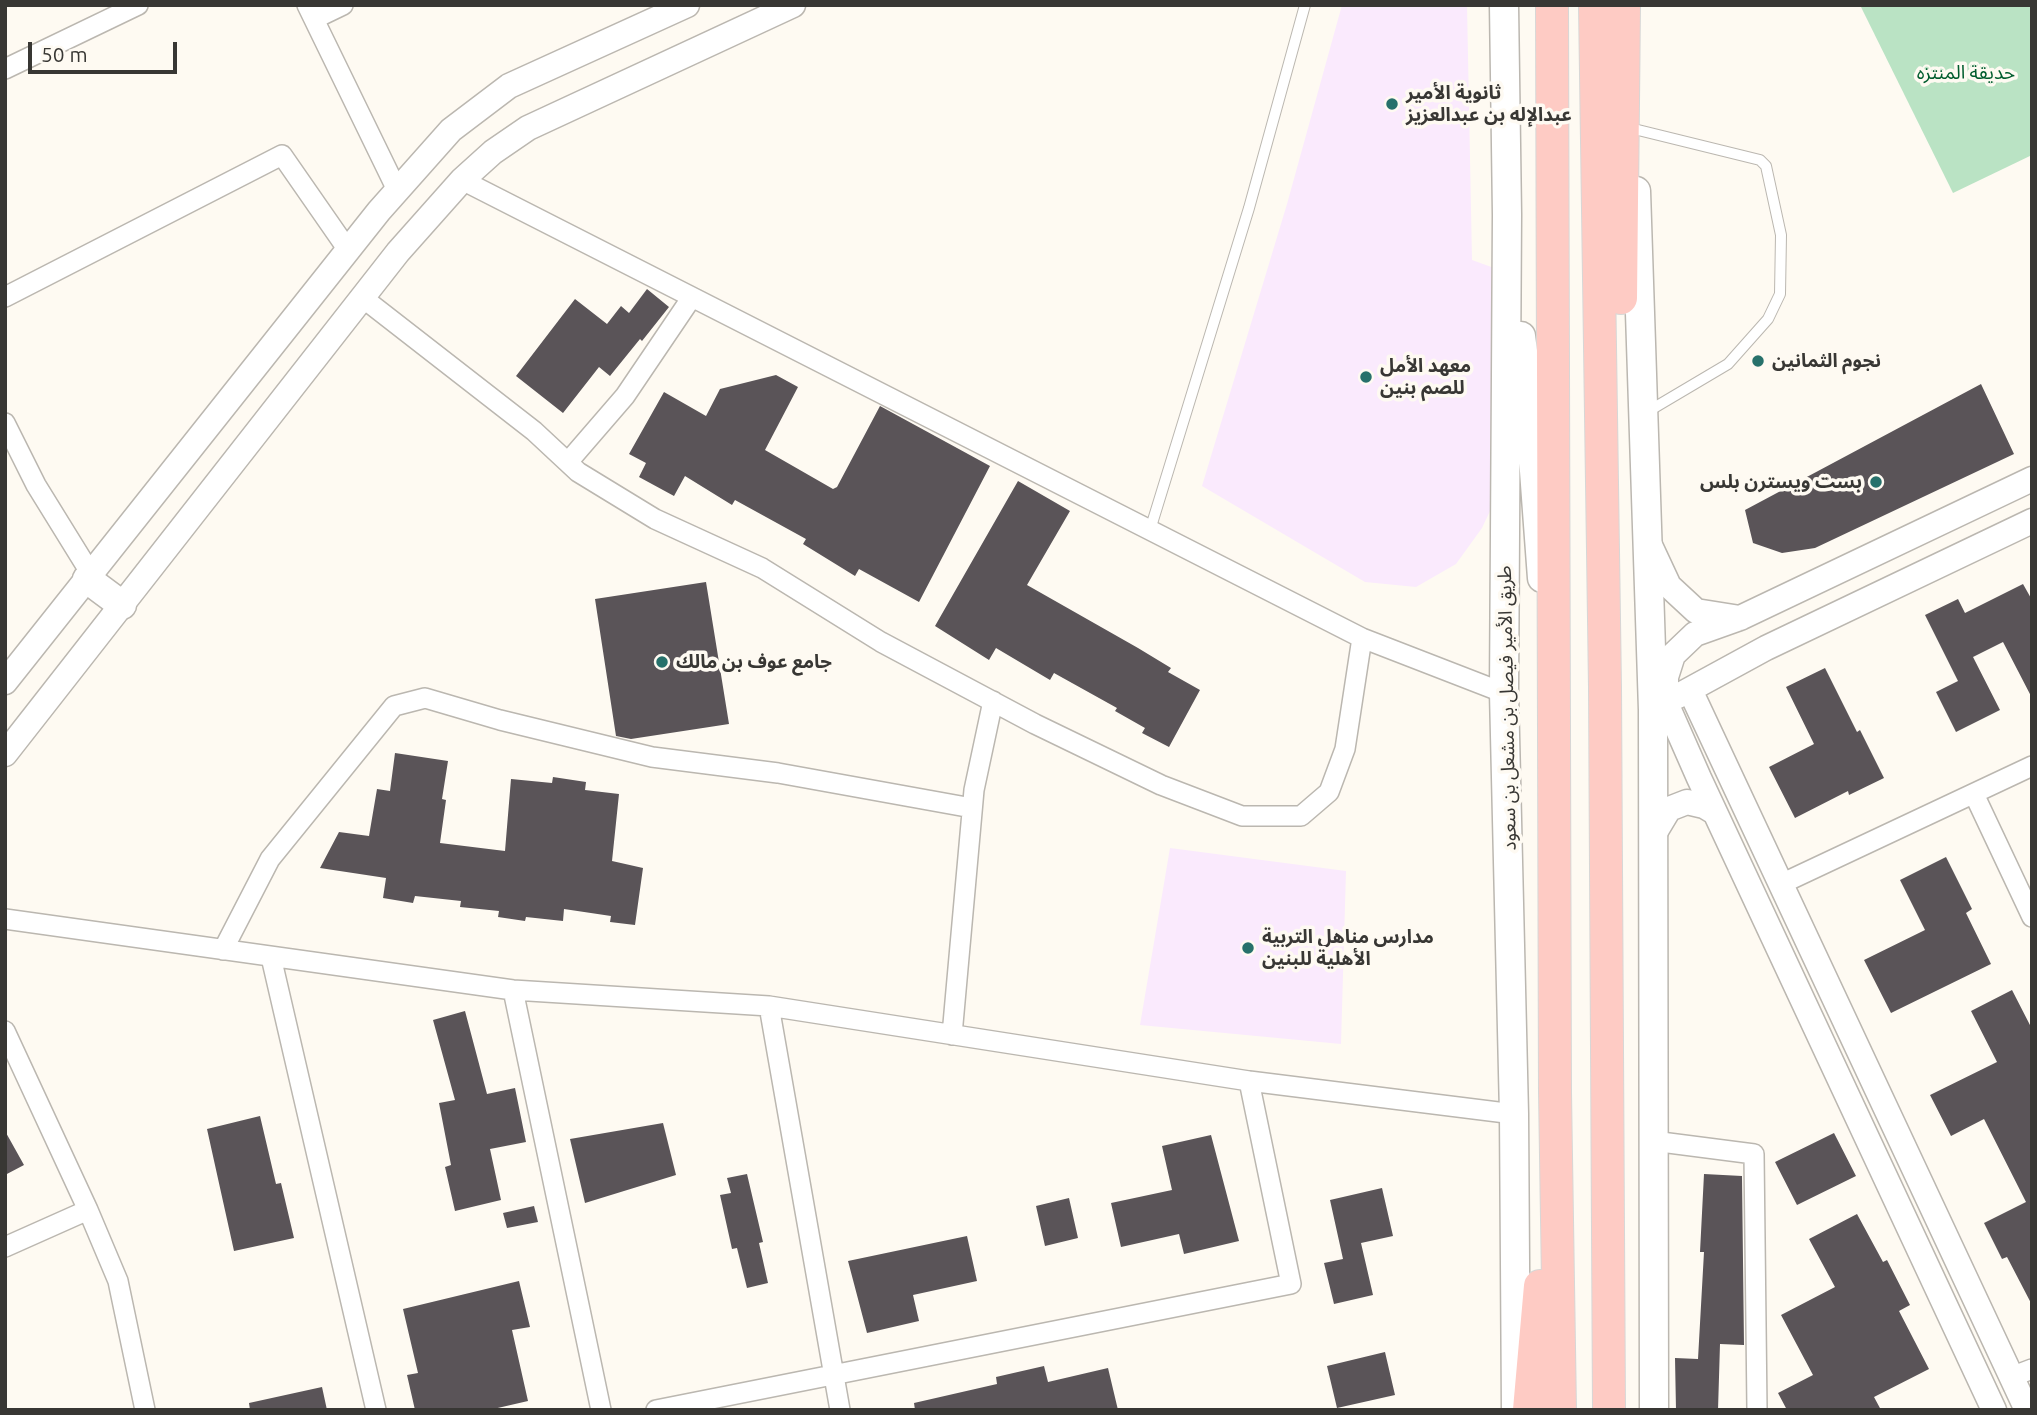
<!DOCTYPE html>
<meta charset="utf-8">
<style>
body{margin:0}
#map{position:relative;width:2037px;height:1415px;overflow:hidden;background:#fefaf2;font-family:Ubuntu,sans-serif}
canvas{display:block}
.frame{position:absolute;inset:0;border:7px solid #383734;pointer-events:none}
.scale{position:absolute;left:28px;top:42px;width:149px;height:32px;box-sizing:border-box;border:4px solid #383734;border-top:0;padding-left:9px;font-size:21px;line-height:24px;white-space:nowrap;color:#383734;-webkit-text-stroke:5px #fefaf2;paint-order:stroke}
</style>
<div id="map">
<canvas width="2037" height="1415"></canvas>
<div class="frame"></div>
<div class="scale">50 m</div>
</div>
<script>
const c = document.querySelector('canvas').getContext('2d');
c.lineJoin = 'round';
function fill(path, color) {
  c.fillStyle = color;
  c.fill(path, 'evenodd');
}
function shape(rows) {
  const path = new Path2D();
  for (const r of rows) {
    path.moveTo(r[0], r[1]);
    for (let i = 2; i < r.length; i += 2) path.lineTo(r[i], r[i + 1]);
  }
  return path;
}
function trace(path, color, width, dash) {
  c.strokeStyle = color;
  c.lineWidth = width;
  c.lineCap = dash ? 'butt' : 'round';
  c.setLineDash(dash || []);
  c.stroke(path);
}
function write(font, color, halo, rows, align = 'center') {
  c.font = font + ' Ubuntu,"Noto Sans Arabic",sans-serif';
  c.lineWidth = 7;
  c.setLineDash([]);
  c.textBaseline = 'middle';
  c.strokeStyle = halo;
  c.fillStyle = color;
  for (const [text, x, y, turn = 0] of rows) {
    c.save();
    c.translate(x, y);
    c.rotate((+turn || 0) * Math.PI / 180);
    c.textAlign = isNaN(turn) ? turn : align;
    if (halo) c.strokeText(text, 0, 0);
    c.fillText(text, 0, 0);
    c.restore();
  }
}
const education = shape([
 [1342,5,1467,5,1472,260,1494,268,1498,494,1482,528,1456,564,1416,587,1365,582,1202,486,1287,204],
 [1170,848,1346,871,1341,1044,1140,1025]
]);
const green = shape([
 [1860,5,2032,5,2032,155,1953,193]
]);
const building = shape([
 [647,289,669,307,642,341,640,339,610,376,599,367,563,413,516,376,575,299,607,324,621,306,629,313],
 [776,375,798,387,765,450,833,489,837,487,880,406,990,466,919,602,859,569,855,576,803,544,806,539,735,500,732,505,685,476,674,496,639,477,646,463,629,454,664,392,706,416,720,389],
 [1981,384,2014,454,1815,548,1782,553,1753,543,1745,510],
 [1018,481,1070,511,1027,585,1138,648,1171,668,1168,672,1200,690,1169,747,1142,733,1145,728,1115,711,1117,708,1054,673,1050,680,996,648,989,660,935,626],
 [706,582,729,724,631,739,616,736,595,599],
 [2023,584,2032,600,2032,698,2003,642,1973,657,2000,710,1956,732,1936,692,1958,681,1925,615,1958,599,1965,613],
 [1825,668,1857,732,1860,730,1884,778,1849,795,1848,791,1795,818,1769,767,1814,744,1786,687],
 [395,753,448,761,442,799,446,800,440,843,505,851,511,779,552,783,553,777,586,782,585,790,619,794,612,861,643,868,635,925,610,922,611,916,564,909,563,921,526,917,525,921,498,917,499,911,460,907,461,901,415,896,413,903,383,898,386,878,320,868,339,832,369,836,377,789,390,791],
 [1946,857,1972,909,1966,913,1991,964,1891,1013,1864,960,1925,930,1900,880],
 [2012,990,2032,1029,2032,1305,2007,1257,2002,1259,1984,1223,2026,1202,1984,1119,1951,1136,1930,1095,1997,1062,1971,1011],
 [465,1011,487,1094,515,1088,526,1142,490,1149,501,1200,455,1211,445,1167,451,1165,439,1103,455,1100,433,1020],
 [260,1116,276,1184,281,1183,294,1238,234,1251,207,1129],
 [663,1123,676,1175,585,1203,570,1139],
 [5,1131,24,1165,5,1175],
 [1834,1133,1856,1176,1797,1205,1775,1162],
 [1211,1135,1239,1241,1184,1254,1179,1234,1121,1247,1111,1203,1172,1190,1162,1146],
 [747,1174,763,1242,759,1243,768,1283,747,1288,737,1248,732,1249,720,1195,731,1193,727,1178],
 [1704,1174,1742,1176,1744,1345,1720,1344,1718,1410,1676,1410,1675,1358,1698,1359,1704,1252,1700,1252],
 [1382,1188,1393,1236,1361,1243,1373,1295,1334,1304,1324,1263,1343,1259,1330,1200],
 [1069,1198,1078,1238,1045,1246,1036,1206],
 [534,1206,538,1222,507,1228,503,1213],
 [1857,1214,1883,1262,1887,1260,1910,1305,1899,1311,1929,1369,1874,1397,1881,1410,1787,1410,1778,1393,1813,1375,1781,1315,1835,1287,1809,1239],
 [967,1236,977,1281,913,1295,919,1321,867,1333,848,1261],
 [519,1281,530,1327,512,1330,528,1401,489,1410,415,1410,407,1375,418,1373,403,1309],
 [1385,1352,1395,1395,1337,1408,1327,1366],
 [1044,1366,1048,1382,1108,1368,1118,1410,915,1410,914,1403,997,1384,996,1377],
 [322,1387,327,1410,250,1410,249,1403]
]);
const service = shape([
 [1634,129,1760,160,1766,166,1781,235,1780,294,1768,319,1728,364,1647,412],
 [1150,530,1249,208,1305,5]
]);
const minor = shape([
 [307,5,397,190],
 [314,19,343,5],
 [5,69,138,5],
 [462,180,1362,638,1504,693],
 [5,297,282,155,348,250],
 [363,298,534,431,578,472,655,519,762,568,881,642,1035,724,1161,785,1242,816,1301,816,1329,792,1345,749,1362,638],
 [5,423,36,485,91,574],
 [568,462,625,396,692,297],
 [1974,794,2032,917],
 [1781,884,2032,766],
 [5,919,513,990,769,1006,1249,1081,1514,1114],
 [223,950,270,859,394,706,425,698,500,720,652,757,778,773,972,808],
 [271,957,376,1410],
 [513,990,601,1410],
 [769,1006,840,1410],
 [5,1031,88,1210,118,1281,145,1410],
 [952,1035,974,790,993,701],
 [1653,1141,1754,1154,1757,1410],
 [5,1247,88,1210],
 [2011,1377,2032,1369],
 [656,1410,1291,1284,1249,1081]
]);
const tertiary = shape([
 [1648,541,1669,586,1696,611,1740,618,2032,479],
 [1740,618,1695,634,1673,655,1666,677,1666,703,1699,778,1994,1410],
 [5,682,379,211,451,130,509,86,687,5],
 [1690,690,2027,1410],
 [1678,696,1766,648,2032,521],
 [5,754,398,252,462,180,493,152,528,128,793,5],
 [1654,834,1669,809,1687,802,1704,806,1714,812]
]);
const secondary = shape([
 [1504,5,1507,215,1504,693,1514,1114,1516,1410],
 [1636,191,1653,710,1654,1410],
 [1521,336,1528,390,1542,578],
 [87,579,122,605]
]);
const primary = shape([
 [1552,5,1555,1092,1560,1410],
 [1595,5,1605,687,1609,1410],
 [1621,298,1624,5],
 [1529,1410,1540,1286]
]);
const markers = [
 [1392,104,7,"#27716b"],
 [1758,361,7,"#27716b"],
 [1366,377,7,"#27716b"],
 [1876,482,7,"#27716b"],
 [662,662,7,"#27716b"],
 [1248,948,7,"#27716b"]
];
const parkNames = [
 ["حديقة المنتزه",1966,73]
];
const poiNames = [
 ["ثانوية الأمير",1406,93],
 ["عبدالإله بن عبدالعزيز",1406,115],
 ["نجوم الثمانين",1772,361],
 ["معهد الأمل",1380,366],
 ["للصم بنين",1380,388],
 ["بست ويسترن بلس",1862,482,"right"],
 ["جامع عوف بن مالك",676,662],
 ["مدارس مناهل التربية",1262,937],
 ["الأهلية للبنين",1262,959]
];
const streetNames = [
 ["طريق الأمير فيصل بن مشعل بن سعود",1507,708,-91]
];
fill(education, '#faeafd');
fill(green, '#bae3c4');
fill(building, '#5a5458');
trace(service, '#bbb7b0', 12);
trace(minor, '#bbb7b0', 22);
trace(tertiary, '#bbb7b0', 27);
trace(secondary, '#bbb7b0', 31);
trace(primary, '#d7d7d6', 34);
trace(service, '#fff', 10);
trace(minor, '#fff', 19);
trace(tertiary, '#fff', 24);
trace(secondary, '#fff', 28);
trace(primary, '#fecbc4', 32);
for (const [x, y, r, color] of markers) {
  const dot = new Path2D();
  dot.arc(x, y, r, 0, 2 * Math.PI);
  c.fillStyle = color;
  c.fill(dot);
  trace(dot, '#fefaf2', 2.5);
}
write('19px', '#005c2d', '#fefaf2', parkNames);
write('bold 19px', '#383734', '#fefaf2', poiNames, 'left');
write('19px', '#383734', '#fefaf2', streetNames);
</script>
